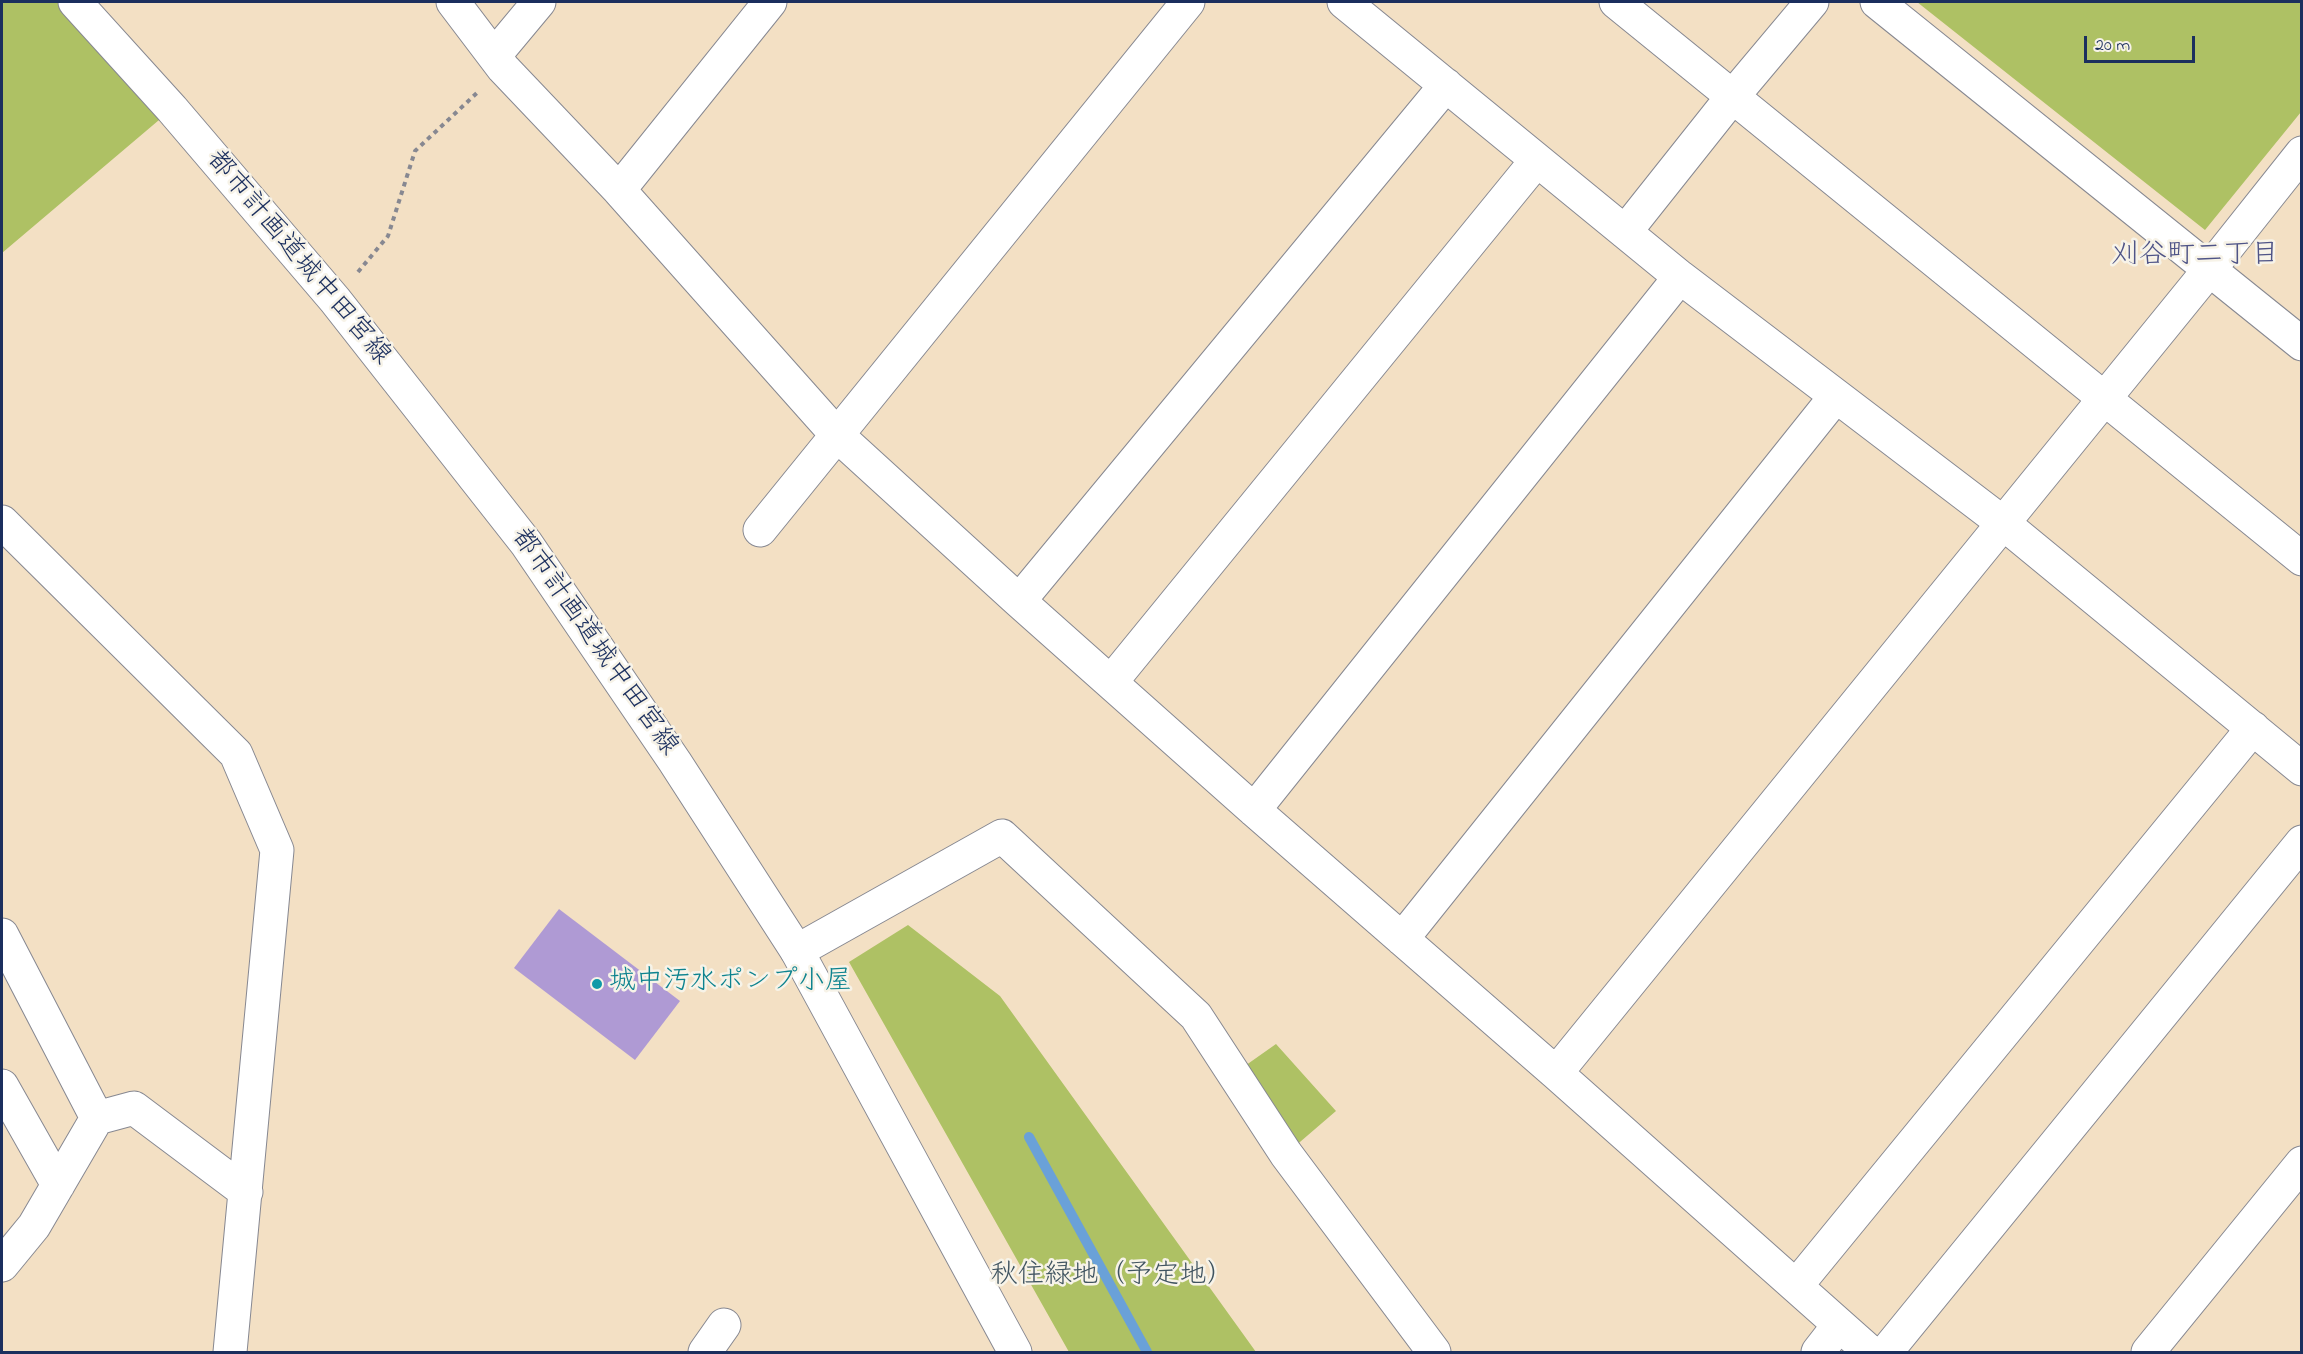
<!DOCTYPE html>
<meta charset="utf-8">
<style>
body{margin:0}
#map{position:relative;width:2303px;height:1354px;overflow:hidden;background:#f3e0c4;font-family:"Indie Flower",sans-serif}
canvas{display:block}
.frame{position:absolute;inset:0;border:3px solid #1b2f5e;pointer-events:none}
.scale{position:absolute;left:2084px;top:36px;width:111px;height:27px;box-sizing:border-box;border:3px solid #1b2f5e;border-top:0;padding-left:8px;font-size:18px;line-height:21px;white-space:nowrap;color:#1b2f5e;-webkit-text-stroke:4px #f7f3e8;paint-order:stroke}
</style>
<div id="map">
<canvas width="2303" height="1354"></canvas>
<div class="frame"></div>
<div class="scale">20 m</div>
</div>
<script>
const c = document.querySelector('canvas').getContext('2d');
c.lineJoin = 'round';
function fill(path, color) {
  c.fillStyle = color;
  c.fill(path, 'evenodd');
}
function shape(rows) {
  const path = new Path2D();
  for (const r of rows) {
    path.moveTo(r[0], r[1]);
    for (let i = 2; i < r.length; i += 2) path.lineTo(r[i], r[i + 1]);
  }
  return path;
}
function trace(path, color, width, dash) {
  c.strokeStyle = color;
  c.lineWidth = width;
  c.lineCap = dash ? 'butt' : 'round';
  c.setLineDash(dash || []);
  c.stroke(path);
}
function write(font, color, halo, rows, align = 'center') {
  c.font = font + ' "Indie Flower","Klee One",sans-serif';
  c.lineWidth = 5;
  c.setLineDash([]);
  c.textBaseline = 'middle';
  c.strokeStyle = halo;
  c.fillStyle = color;
  for (const [text, x, y, turn = 0] of rows) {
    c.save();
    c.translate(x, y);
    c.rotate((+turn || 0) * Math.PI / 180);
    c.textAlign = isNaN(turn) ? turn : align;
    if (halo) c.strokeText(text, 0, 0);
    c.fillText(text, 0, 0);
    c.restore();
  }
}
const green = shape([
 [2,2,75,2,172,109,2,253],
 [1917,2,2301,2,2301,112,2205,230],
 [908,925,1000,996,1256,1352,1069,1352,849,962],
 [1276,1044,1336,1111,1286,1154,1232,1075]
]);
const stream = shape([
 [1029,1137,1147,1352]
]);
const building = shape([
 [559,909,680,1001,635,1060,514,968]
]);
const path = shape([
 [358,272,388,236,415,151,479,91]
]);
const minor = shape([
 [453,2,503,68,619,190,837,435,1019,601,1254,810,1556,1073,1870,1352],
 [1344,2,1680,277,2003,523,2302,769],
 [1616,2,2302,559],
 [1877,2,2302,344],
 [494,56,539,2],
 [619,190,770,2],
 [1625,232,1733,96,1812,2],
 [2,522,236,754,277,850,230,1352],
 [760,530,837,435],
 [1019,601,1446,85],
 [1111,682,1537,160],
 [1254,810,1680,277],
 [2,935,97,1118,134,1108,246,1192],
 [1402,939,1836,396],
 [797,951,1002,836,1196,1016,1286,1154,1434,1352],
 [1556,1073,2209,270,2302,153],
 [2,1086,58,1185],
 [2,1265,34,1226,97,1118],
 [1796,1286,2253,728],
 [705,1352,724,1325],
 [1818,1352,1839,1325],
 [1886,1352,2302,842],
 [2148,1352,2302,1163]
]);
const tertiary = shape([
 [75,2,172,109,335,300,526,543,675,762,797,951,1015,1352],
 [837,435,1188,2]
]);
const markers = [
 [597,984,6,"#0f9aa8"]
];
const streetNames = [
 ["都市計画道城中田宮線",297,259,50],
 ["都市計画道城中田宮線",593,643,55]
];
const cultureNames = [
 ["城中汚水ポンプ小屋",609,984]
];
const parkNames = [
 ["秋住緑地（予定地）",1112,1278]
];
const neighbourhoodNames = [
 ["刈谷町二丁目",2195,257]
];
fill(green, '#aec164');
trace(stream, '#6aa1d8', 10);
fill(building, '#af9ad4');
trace(minor, '#878891', 35);
trace(tertiary, '#878891', 35);
trace(path, '#878891', 4, [4.5, 4.5]);
trace(minor, '#fff', 33);
trace(tertiary, '#fff', 33);
for (const [x, y, r, color] of markers) {
  const dot = new Path2D();
  dot.arc(x, y, r, 0, 2 * Math.PI);
  c.fillStyle = color;
  c.fill(dot);
  trace(dot, '#f7f3e8', 2);
}
write('27px', '#1b2f5e', '#f7f3e8', streetNames);
write('27px', '#0d838f', '#f7f3e8', cultureNames, 'left');
write('27px', '#405460', '#f7f3e8', parkNames);
write('28px', '#4f5487', '#f7f3e8', neighbourhoodNames);
</script>
